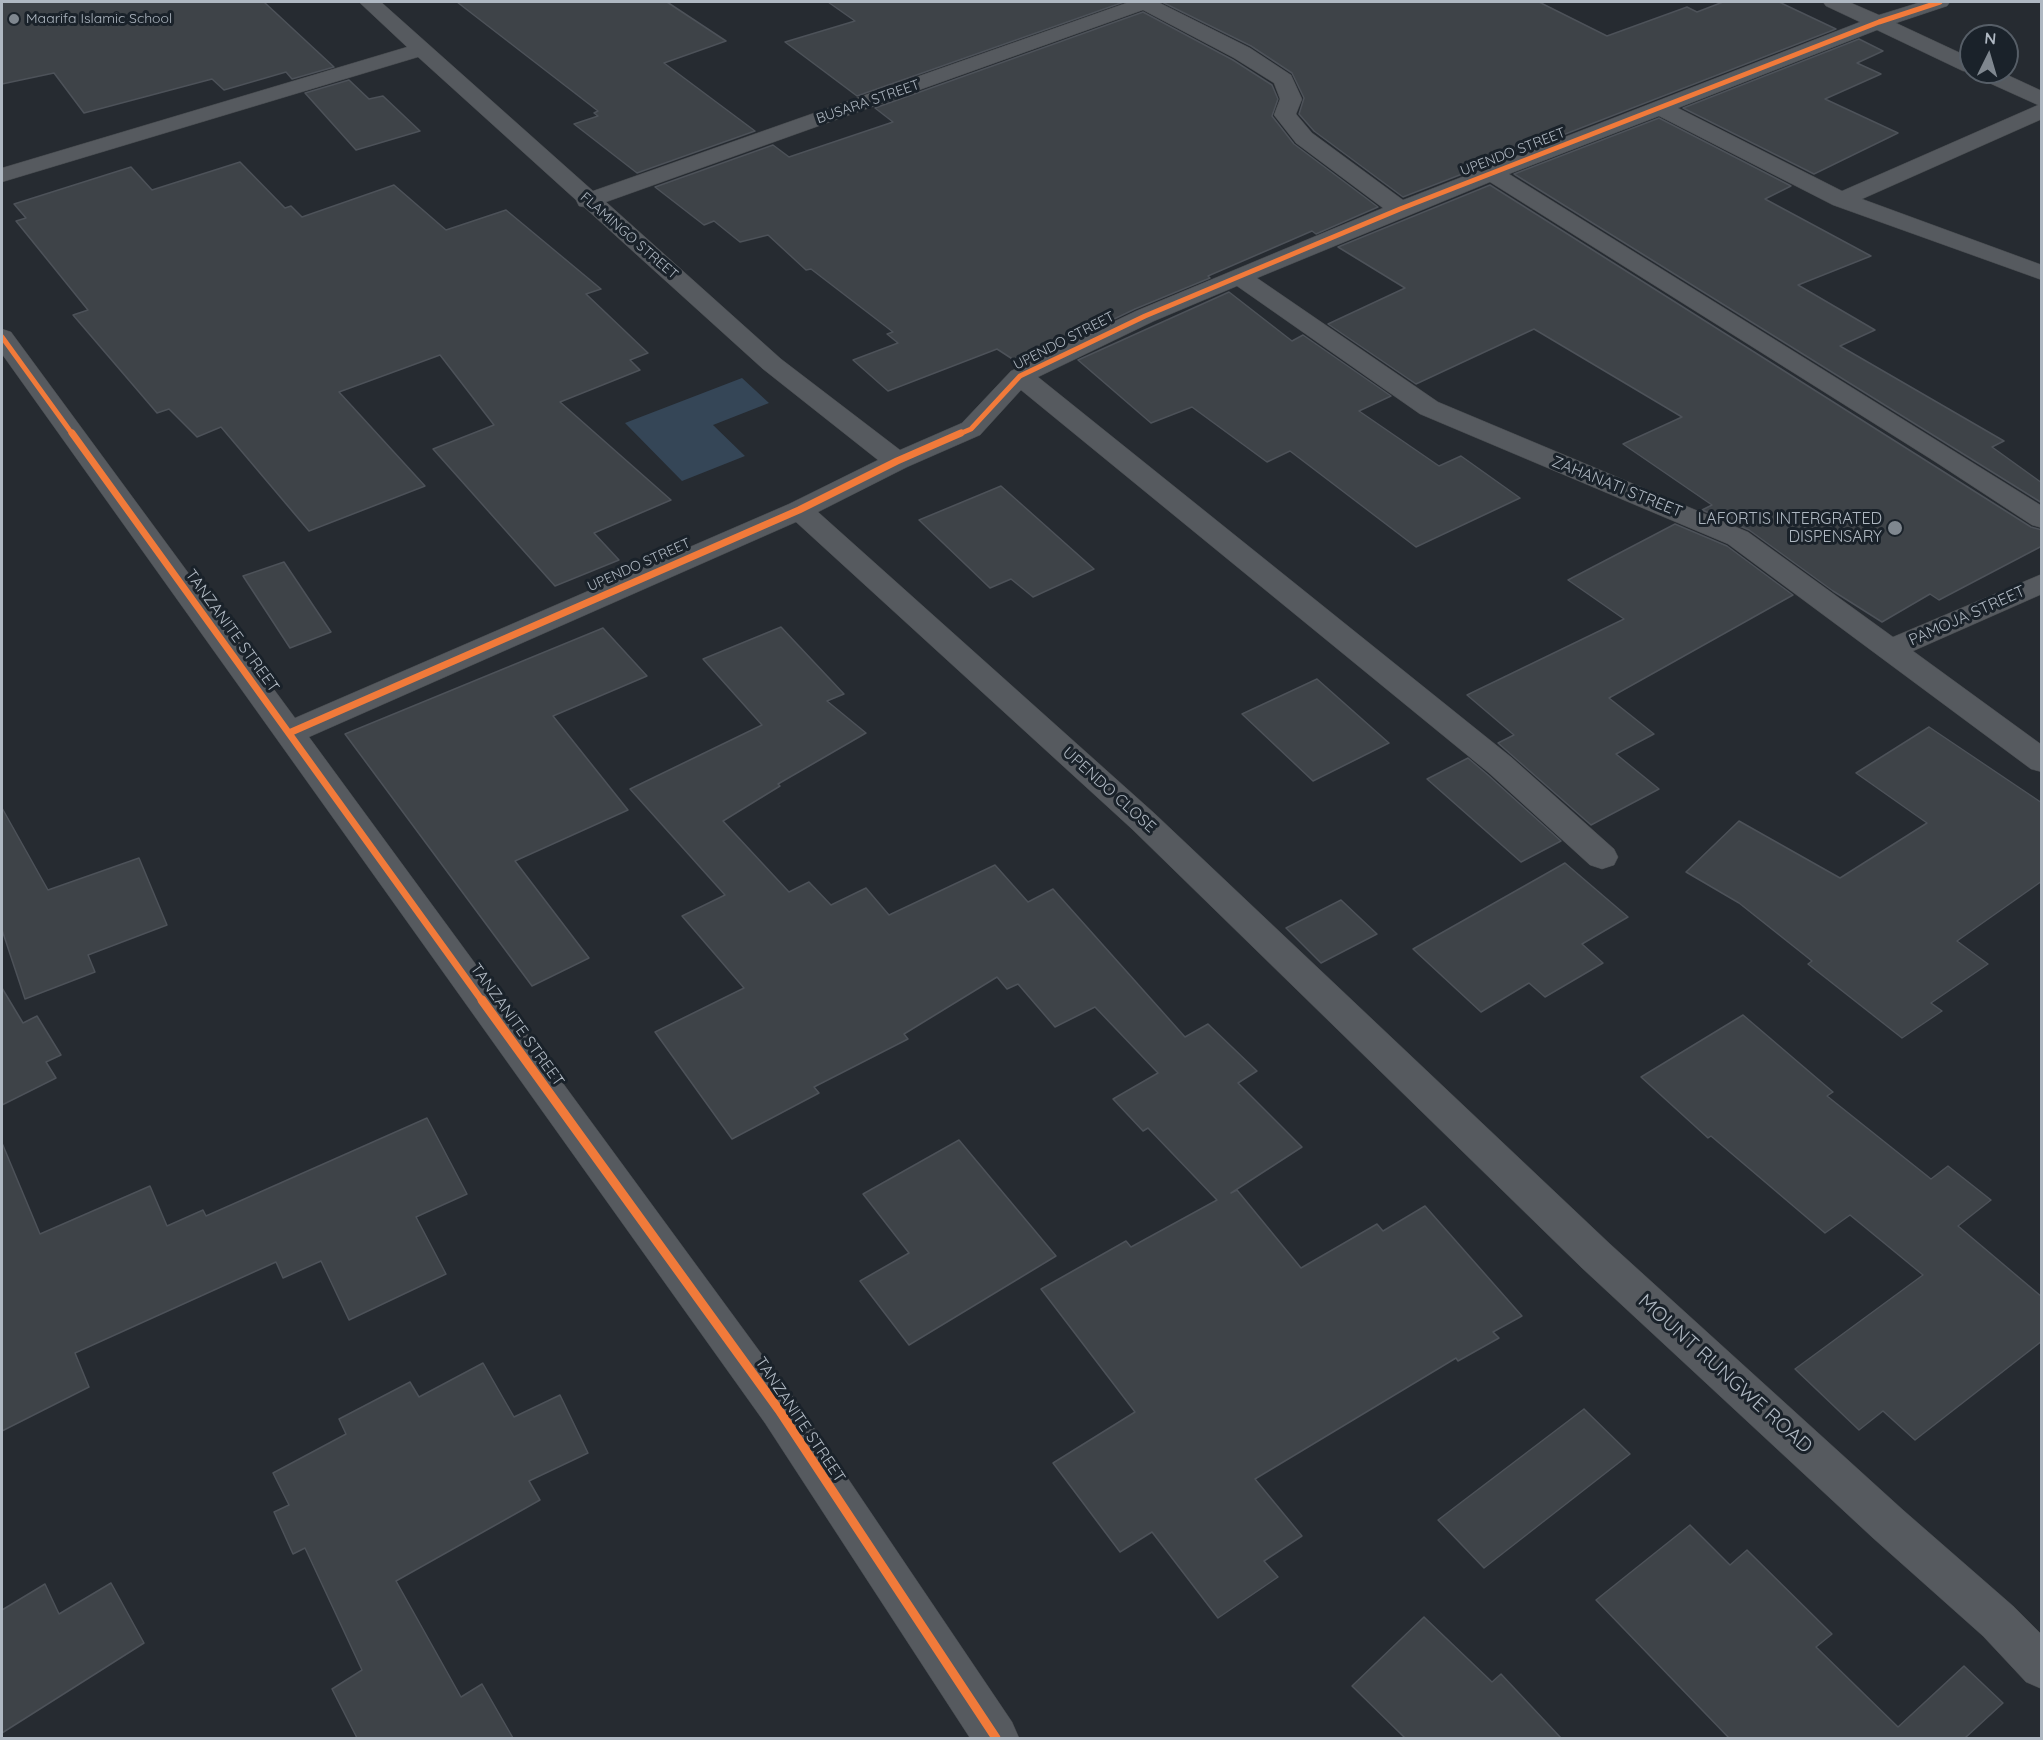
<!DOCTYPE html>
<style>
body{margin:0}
#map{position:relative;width:2043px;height:1740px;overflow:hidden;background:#262b31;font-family:Quicksand,sans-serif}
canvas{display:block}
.frame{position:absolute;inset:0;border:3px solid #afb8c2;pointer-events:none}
.north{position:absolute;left:1959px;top:24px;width:60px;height:60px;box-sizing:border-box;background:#1a222a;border:2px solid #565e67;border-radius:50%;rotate:5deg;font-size:16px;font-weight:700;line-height:24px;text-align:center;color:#afb8c2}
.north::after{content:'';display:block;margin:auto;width:21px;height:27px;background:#7f878f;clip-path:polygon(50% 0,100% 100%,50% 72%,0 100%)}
</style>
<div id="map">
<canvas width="2043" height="1740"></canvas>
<div class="frame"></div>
<div class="north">N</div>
</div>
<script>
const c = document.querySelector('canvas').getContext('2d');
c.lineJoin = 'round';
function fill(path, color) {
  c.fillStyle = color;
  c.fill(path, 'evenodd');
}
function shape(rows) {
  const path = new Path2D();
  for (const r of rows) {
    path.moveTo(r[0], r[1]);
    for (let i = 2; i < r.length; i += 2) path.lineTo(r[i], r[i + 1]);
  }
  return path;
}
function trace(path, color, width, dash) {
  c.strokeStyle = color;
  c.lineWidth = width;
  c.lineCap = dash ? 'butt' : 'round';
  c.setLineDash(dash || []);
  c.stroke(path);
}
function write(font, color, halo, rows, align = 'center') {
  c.font = font + ' Quicksand,sans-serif';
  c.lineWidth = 6;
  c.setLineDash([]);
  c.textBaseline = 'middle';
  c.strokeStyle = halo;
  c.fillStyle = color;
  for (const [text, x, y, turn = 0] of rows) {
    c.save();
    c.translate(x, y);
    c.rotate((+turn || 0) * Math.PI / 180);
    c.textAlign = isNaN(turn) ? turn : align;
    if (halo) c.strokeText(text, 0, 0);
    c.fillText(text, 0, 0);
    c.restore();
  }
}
const water = shape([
 [742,378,769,403,713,425,745,456,682,481,625,423]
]);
const building = shape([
 [2,2,264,2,334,67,292,79,286,72,224,90,212,79,84,113,54,73,2,84,2,2],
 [457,2,667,2,726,41,664,63,755,131,637,173,574,124,598,116,594,113,598,111,457,2],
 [828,2,1124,2,857,96,785,42,855,21,828,2],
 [1162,2,1539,2,1607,36,1687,7,1697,12,1723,2,1779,2,1836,29,1403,197,1314,131,1299,114,1304,98,1292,73,1251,46,1162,2],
 [1143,12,1233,60,1272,85,1278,99,1272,116,1294,144,1378,207,1316,234,1312,231,1208,276,1210,278,1135,309,1060,345,1056,341,1017,362,997,349,888,391,853,360,898,343,887,334,893,332,811,269,806,270,768,235,740,242,714,221,704,225,655,187,773,145,789,157,893,122,875,108,1143,12],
 [1859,39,1883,51,1857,63,1881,74,1825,99,1898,133,1814,174,1683,108,1859,39],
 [349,80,369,99,383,96,420,131,356,150,305,93,349,80],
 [1659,118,1791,186,1765,199,1871,256,1798,285,1875,330,1840,346,2004,441,1992,447,2042,483,2042,503,1514,174,1659,118],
 [240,162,285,208,291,206,302,217,394,185,446,230,506,210,601,289,586,294,648,353,630,360,640,370,560,402,671,500,594,533,619,560,555,586,433,449,494,425,440,355,339,392,425,486,309,531,221,427,197,437,169,409,157,413,73,315,88,310,16,221,26,218,14,204,131,167,152,190,240,162],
 [1490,185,2031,527,2042,530,2042,546,1939,600,1930,594,1882,622,1833,591,1749,530,1702,510,1712,505,1623,444,1682,417,1534,329,1416,384,1328,324,1405,288,1338,247,1490,185],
 [1229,292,1292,341,1303,335,1391,396,1359,411,1439,466,1461,456,1520,498,1416,547,1290,451,1267,462,1192,407,1151,423,1078,360,1229,292],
 [1001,486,1094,569,1033,597,1011,579,990,588,919,520,1001,486],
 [1675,524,1727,546,1793,595,1609,698,1654,734,1616,754,1659,789,1591,825,1498,743,1514,735,1467,695,1624,619,1568,580,1675,524],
 [284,562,331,632,290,648,243,576,284,562],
 [781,627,844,694,827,701,866,733,778,784,780,786,723,821,789,892,809,882,831,905,866,888,889,915,995,865,1028,902,1053,889,1185,1037,1208,1024,1257,1071,1238,1083,1302,1147,1231,1193,1237,1190,1301,1268,1377,1224,1383,1231,1425,1206,1522,1316,1493,1332,1499,1338,1458,1361,1456,1358,1255,1479,1302,1536,1264,1561,1278,1577,1218,1618,1152,1532,1120,1552,1053,1463,1135,1412,1041,1289,1126,1241,1131,1247,1217,1200,1148,1128,1143,1131,1113,1099,1158,1073,1095,1007,1055,1027,1018,984,1007,989,997,977,904,1034,908,1039,814,1087,819,1093,732,1139,655,1032,744,988,682,916,725,895,630,789,762,725,703,659,781,627],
 [603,628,647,676,553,716,628,810,515,861,589,958,532,986,345,734,603,628],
 [1317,679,1389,743,1313,781,1242,714,1317,679],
 [1929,727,2042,803,2042,881,1957,941,1988,964,1931,1003,1942,1011,1902,1038,1808,964,1812,961,1739,903,1686,872,1739,821,1840,878,1927,823,1856,773,1929,727],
 [1468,758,1488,775,1561,841,1521,862,1427,779,1468,758],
 [2,808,48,890,139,858,167,925,88,955,95,972,25,999,2,930,2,808],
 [1565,863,1628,917,1582,944,1603,963,1545,997,1529,983,1481,1012,1413,949,1565,863],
 [1341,900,1377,934,1321,963,1286,928,1341,900],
 [2,988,23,1023,37,1016,61,1055,46,1062,56,1078,2,1105,2,988],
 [1743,1015,1833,1092,1827,1096,1931,1179,1948,1166,1991,1200,1958,1226,2042,1297,2042,1341,1915,1440,1883,1411,1859,1430,1795,1369,1923,1275,1850,1215,1825,1233,1711,1136,1708,1138,1641,1077,1743,1015],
 [427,1118,467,1194,416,1217,446,1274,349,1320,321,1261,283,1278,276,1262,75,1353,89,1387,2,1431,2,1143,40,1234,150,1186,167,1226,203,1210,206,1216,427,1118],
 [959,1140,1056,1256,909,1345,860,1281,909,1253,863,1194,959,1140],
 [483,1363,514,1417,560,1395,588,1453,529,1481,540,1500,396,1581,461,1697,482,1684,513,1738,357,1738,332,1689,362,1670,305,1548,293,1554,274,1512,289,1505,273,1473,346,1434,339,1419,410,1382,419,1397,483,1363],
 [1584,1409,1630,1454,1484,1568,1438,1520,1584,1409],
 [1690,1525,1730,1565,1747,1550,1832,1634,1816,1647,1898,1727,1964,1666,2003,1703,1965,1738,1729,1738,1596,1600,1690,1525],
 [111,1583,144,1643,2,1733,2,1610,45,1584,59,1614,111,1583],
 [1424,1617,1492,1682,1501,1674,1561,1738,1405,1738,1352,1686,1424,1617]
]);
const street = shape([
 [359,2,381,2,593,191,1129,2,1158,2,1250,48,1291,75,1302,99,1296,114,1312,133,1403,200,1860,22,1826,6,1823,2,1849,2,1879,15,1921,2,1950,2,1947,6,1896,23,1971,58,1973,72,1963,71,1877,30,1678,108,1842,191,2038,105,1976,77,1973,72,2001,72,2042,91,2042,119,1862,199,2042,265,2042,280,1833,205,1659,116,1509,174,2042,506,2042,528,2032,525,1934,461,1490,182,1257,278,1438,402,1748,532,1893,637,2042,574,2042,594,1913,651,2042,745,2042,772,2031,769,1728,544,1420,414,1237,286,1154,321,1038,377,1511,757,1614,849,1618,857,1614,865,1602,869,1590,865,1489,773,1021,390,980,435,907,467,818,512,1154,813,1610,1244,1903,1510,2013,1606,2042,1635,2042,1689,2026,1682,1983,1636,1873,1538,1582,1268,1132,829,796,522,309,737,793,1397,1012,1722,1019,1738,970,1738,765,1423,2,354,2,329,11,332,295,718,789,504,878,460,763,369,584,207,579,206,576,200,418,57,2,182,2,168,407,47,359,2],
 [1143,10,1234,58,1274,83,1280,99,1274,115,1296,143,1383,208,1136,311,1011,371,962,423,900,450,781,359,606,202,1143,10]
]);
const cyclewayFar2 = shape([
 [2,337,73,435],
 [957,435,971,429,1020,376,1145,316,1400,209,1879,22,1940,2]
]);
const cyclewayFar1 = shape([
 [72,433,483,1002],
 [289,733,799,510,897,461,961,433]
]);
const cycleway = shape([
 [482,1000,779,1410,996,1738]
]);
const markers = [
 [14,19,6,"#7f878f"],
 [1895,528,8,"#7f878f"]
];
const farPoinames = [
 ["Maarifa Islamic School",26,19]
];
const farStreetnames = [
 ["BUSARA STREET",868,102,-19],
 ["UPENDO STREET",1513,152,-21],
 ["FLAMINGO STREET",629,236,41],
 ["UPENDO STREET",1064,341,-27],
 ["UPENDO STREET",639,565,-24]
];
const streetNames = [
 ["ZAHANATI STREET",1617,487,22],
 ["PAMOJA STREET",1967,616,-24],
 ["TANZANITE STREET",232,631,54],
 ["UPENDO CLOSE",1109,790,42],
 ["TANZANITE STREET",517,1025,54],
 ["TANZANITE STREET",800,1420,56]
];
const poiNames = [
 ["LAFORTIS INTERGRATED",1882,519],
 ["DISPENSARY",1882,537]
];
const nearStreetnames = [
 ["MOUNT RUNGWE ROAD",1725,1374,42]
];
fill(water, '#354657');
fill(building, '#3e4348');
trace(building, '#4d5259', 1.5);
trace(street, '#42464a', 1);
fill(street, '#565a5f');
trace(cyclewayFar2, '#f17a3a', 5);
trace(cyclewayFar1, '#f17a3a', 7);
trace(cycleway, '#f17a3a', 9);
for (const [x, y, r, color] of markers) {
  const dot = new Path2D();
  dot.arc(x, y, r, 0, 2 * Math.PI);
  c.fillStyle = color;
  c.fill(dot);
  trace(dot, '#1a222a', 2);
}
write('14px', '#afb8c2', '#1a222a', farPoinames, 'left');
write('14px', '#afb8c2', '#1a222a', farStreetnames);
write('16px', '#afb8c2', '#1a222a', streetNames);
write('16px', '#afb8c2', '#1a222a', poiNames, 'right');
write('20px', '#afb8c2', '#1a222a', nearStreetnames);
</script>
